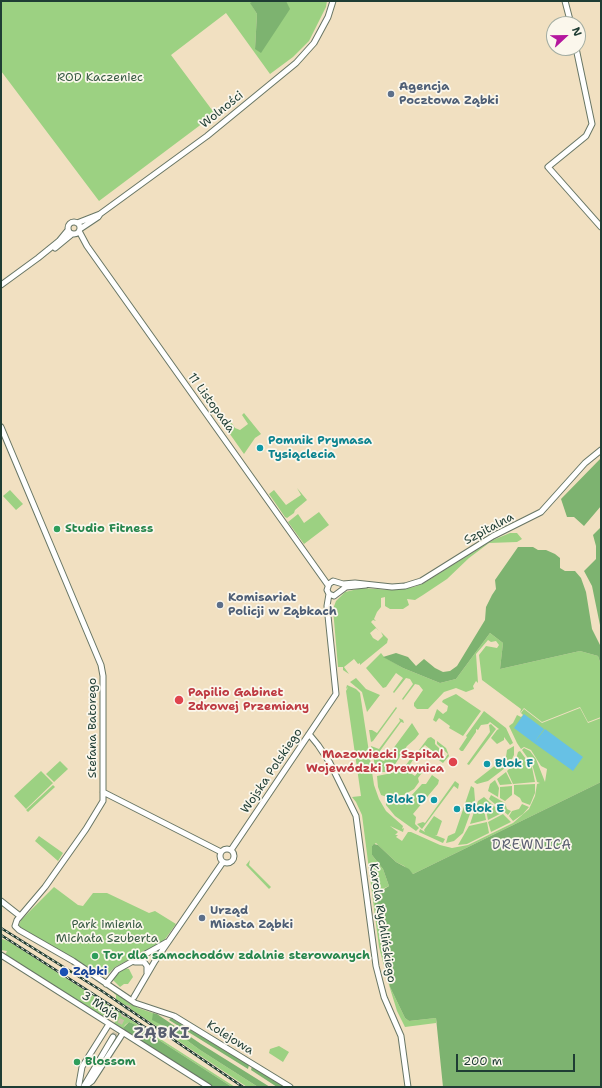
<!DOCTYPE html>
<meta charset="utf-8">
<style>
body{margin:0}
#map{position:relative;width:602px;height:1088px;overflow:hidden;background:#f1e0c1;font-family:"Shantell Sans",sans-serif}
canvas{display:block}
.frame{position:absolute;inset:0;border:2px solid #1f3d34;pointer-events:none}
.north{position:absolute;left:546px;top:16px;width:40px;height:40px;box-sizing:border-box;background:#fbf7ec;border:1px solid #a3ada2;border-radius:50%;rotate:68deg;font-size:11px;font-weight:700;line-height:16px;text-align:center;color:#1f3d34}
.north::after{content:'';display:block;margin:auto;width:14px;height:18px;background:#b5179e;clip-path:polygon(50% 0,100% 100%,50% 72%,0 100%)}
.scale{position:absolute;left:456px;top:1054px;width:119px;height:18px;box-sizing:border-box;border:2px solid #1f3d34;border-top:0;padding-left:5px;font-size:12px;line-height:14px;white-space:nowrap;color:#1f3d34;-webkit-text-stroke:3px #fbf7ec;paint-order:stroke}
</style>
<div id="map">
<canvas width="602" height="1088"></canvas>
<div class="frame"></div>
<div class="north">N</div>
<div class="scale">200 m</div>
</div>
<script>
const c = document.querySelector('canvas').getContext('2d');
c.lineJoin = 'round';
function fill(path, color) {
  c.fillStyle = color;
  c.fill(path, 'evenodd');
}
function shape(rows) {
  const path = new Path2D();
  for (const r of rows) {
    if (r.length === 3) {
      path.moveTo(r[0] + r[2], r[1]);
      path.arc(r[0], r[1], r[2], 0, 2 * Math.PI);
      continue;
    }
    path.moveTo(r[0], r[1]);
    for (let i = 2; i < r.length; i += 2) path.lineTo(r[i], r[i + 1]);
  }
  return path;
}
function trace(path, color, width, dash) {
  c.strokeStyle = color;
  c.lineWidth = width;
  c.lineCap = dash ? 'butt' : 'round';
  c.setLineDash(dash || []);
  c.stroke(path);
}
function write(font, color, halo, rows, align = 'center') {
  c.font = font + ' "Shantell Sans",sans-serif';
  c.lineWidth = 3.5;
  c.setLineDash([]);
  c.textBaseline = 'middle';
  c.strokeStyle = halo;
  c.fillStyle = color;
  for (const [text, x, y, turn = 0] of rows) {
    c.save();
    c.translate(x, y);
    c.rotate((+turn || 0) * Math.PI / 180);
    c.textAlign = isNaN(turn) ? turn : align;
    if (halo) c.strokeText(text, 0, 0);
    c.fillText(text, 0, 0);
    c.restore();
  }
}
const green = shape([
 [1,1,252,1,251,4,257,14,255,49,286,1,327,1,326,7,309,41,293,57,270,74,226,13,171,55,215,114,99,201,1,71],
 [244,413,261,434,255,438,244,454,220,420,231,422,235,428,240,430,248,424,242,415],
 [297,488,307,500,295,510,294,513,287,518,285,517,269,494,274,490,286,505,301,495],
 [10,490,23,504,16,510,3,496],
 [319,512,329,525,304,544,288,522,298,514,304,523],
 [510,533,517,533,522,539,517,542,489,543,469,558,447,579,423,595,415,600,407,599,409,605,403,609,390,609,385,606,385,597,381,598,381,607,377,612,374,619,376,621,373,620,371,622,379,631,376,628,370,633,373,638,378,641,383,636,381,632,388,639,387,643,360,665,360,663,358,664,354,659,344,667,349,674,343,670,343,667,338,667,333,609,336,601,345,592,362,588,390,590,414,587,424,583,493,540],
 [490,633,503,643,500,669,580,651,598,656,601,665,601,717,588,722,580,707,542,722,524,708,520,713,521,709,482,680,479,655,486,646,497,648,499,645,496,641,491,642,488,640,476,654,478,683,476,681,473,686,474,689,466,692,456,688,444,692,428,709,417,709,414,706,414,703,423,690,419,685,415,684,403,700,402,699,413,684,410,679,406,678,394,693,393,692,403,678,396,673,386,687,383,688,366,668,381,653,384,657,403,668,440,683,456,679],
 [356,678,366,689,380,695,367,712,362,692,350,682],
 [347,685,356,689,360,693,374,785,379,799,386,811,403,826,402,829,404,828,403,832,390,826,398,832,395,835,398,835,396,837,402,841,408,832,411,832,440,845,452,848,468,845,513,823,529,809,535,796,537,784,540,783,537,782,532,764,522,750,524,748,530,751,536,759,545,782,547,769,541,766,531,750,524,747,521,749,517,743,509,726,513,723,517,715,521,717,523,715,521,713,524,709,542,723,580,708,588,723,601,718,601,782,413,874,404,866,396,862,378,845,376,843,372,846,372,855,383,869,389,886,376,892,381,947,390,987,405,1018,409,1021,436,1018,436,1023,405,1027,397,1011,389,985,379,947,362,815,356,802,352,797,361,796,346,691,348,687,346,689],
 [456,694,481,711,463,736,449,728,450,726,439,718,436,722,433,720,437,709,443,714,447,711,448,706,442,702,443,700],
 [396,707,397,708,373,741,371,742,369,730,372,730,377,733],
 [484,711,506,728,513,743,510,745,504,737,504,740,497,744,491,738,497,730,499,729,490,722,488,724,481,725,478,730,476,729,476,732,463,751,461,751,459,749,467,737,466,736],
 [399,718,403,720,404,723,401,722,377,755,379,759,384,761,412,723,419,734,415,739,407,746,392,769,387,772,381,772,375,766,371,746,379,749,400,721],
 [491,724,496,729,469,765,467,764,490,732,489,725],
 [431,737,435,740,435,744,442,751,438,754,438,757,444,760,448,754,437,744,437,741,446,748,448,753,449,756,443,763,433,756,435,753,425,745,416,754,428,738],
 [514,746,514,755,509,765,488,781,477,784,474,782,506,757,507,750],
 [520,751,532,767,535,782,513,784,507,771,515,763,518,752],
 [411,758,413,760,406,770,415,776,424,764,427,766,418,778,419,782,414,789,404,795,387,797,381,795,378,787,377,776,392,773,406,765],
 [60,761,68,769,54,782,46,774],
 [41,771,53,783,26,809,14,796],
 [506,772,512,784,500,785,497,779],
 [432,775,439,780,438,784,413,814,416,817,415,824,419,828,416,831,395,816,386,805,386,802,411,796,422,784,426,784],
 [495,780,499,788,498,797,488,791,490,784],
 [455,781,459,784,458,789,454,786,422,829,417,824,423,822,425,823],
 [535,784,535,793,530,805,522,802,520,798,514,794,514,785],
 [53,785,55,787,28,812,26,810],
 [471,786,474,788,475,800,463,833,454,841,446,843,448,836,455,833],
 [512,786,512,795,505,801,500,798,500,787],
 [491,795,505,803,507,809,511,811,508,815,489,799],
 [484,797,493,805,484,808,476,807,478,801],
 [522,804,529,807,523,814,513,821,509,816,512,811,519,809],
 [494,806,502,813,488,820,486,810],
 [475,809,484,810,486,820,470,824],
 [503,814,511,822,491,832,488,822],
 [434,816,442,821,437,835,435,835,445,839,443,843,419,832,420,829,425,832,424,830],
 [487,822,489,833,467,844,458,845,469,826],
 [39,836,63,853,58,861,35,841],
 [271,850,250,860,249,865,271,887,269,889,246,865,250,860],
 [54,887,78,905,83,906,93,893,107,893,149,913,155,911,176,924,163,942,115,967,108,974,102,976,21,928,19,925,21,920],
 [2,939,8,941,235,1087,232,1087,134,1024,129,1022,125,1025,123,1029,114,1024,115,1021,108,1014,102,1016,5,955,7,951,1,950],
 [125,968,129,969,133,977,128,984,124,984,120,987,112,979,118,972],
 [109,989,138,1008,153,1013,153,1020,177,1033,200,1050,258,1087,247,1087,116,999,116,995],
 [279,1046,289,1052,283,1062,269,1053,270,1049]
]);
const forest = shape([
 [253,1,286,1,290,9,261,53,255,49,257,14,250,3],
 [601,458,601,506,584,526,574,517,567,517,561,499],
 [601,527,601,630,592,586,584,571,596,559,596,546,593,535],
 [518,547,533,547,538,550,546,550,555,554,560,558,560,568,565,571,575,571,581,578,586,592,592,629,601,647,601,665,598,656,580,651,500,669,503,643,490,633,456,679,440,683,403,668,383,657,396,653,408,657,416,666,424,659,435,668,443,672,450,671,457,666,485,620,486,607,492,595,496,589,495,580],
 [601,782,601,1087,443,1087,436,1018,409,1021,405,1018,390,987,381,947,374,895,389,886,383,869,372,855,372,846,374,844,378,845,396,862,409,869,413,874],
 [153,1013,157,1014,201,1044,270,1087,258,1087,200,1050,177,1033,152,1020],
 [171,1018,249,1065,248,1069,169,1020],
 [129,1022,134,1024,232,1087,213,1087,126,1032,123,1028],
 [252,1066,285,1087,277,1087,251,1070]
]);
const water = shape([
 [524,714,544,729,534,743,514,728],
 [545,729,583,757,573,771,534,743]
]);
const tertiaryTunnel = shape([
 [113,1037,133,997]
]);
const tertiary = shape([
 [565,1,571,24],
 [576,48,592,124,586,136,548,167,601,227],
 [74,228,6],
 [77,223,100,214],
 [80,229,98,217,100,214,207,136,296,63,314,43,328,17,333,1],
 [79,231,87,246,328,585],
 [55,248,72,234],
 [1,285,38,258,59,241,68,230],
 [1,427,101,665,103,676,103,801,86,829,45,887,17,920,15,926,19,930,73,961,135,1003,174,1016,290,1087],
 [366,585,346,587,334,596,329,594,327,590,329,584,333,581,343,584,355,583,392,587,405,586,421,581,493,536,541,512,585,463,601,450],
 [309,734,318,745,330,763,356,816,376,966,384,997,401,1036,408,1087],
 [103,792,221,852],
 [227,856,7],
 [231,850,336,694,327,606,329,594],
 [1,901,20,916],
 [1,955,209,1087],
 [135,962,144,962,147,966,147,973],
 [106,984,117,970,167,942],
 [134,997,155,961,223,862],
 [79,1084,82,1067,109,1024],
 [84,1086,113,1037],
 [84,1087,92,1081,123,1033]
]);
const rail = shape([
 [1,928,102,991,243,1087],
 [1,935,154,1033]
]);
const markers = [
 [391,94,4,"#5c6f8a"],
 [260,448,4,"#0f9aa8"],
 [57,529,4,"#2e9e5b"],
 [220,605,4,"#5c6f8a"],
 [179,700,5,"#e0444e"],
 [453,762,5,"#e0444e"],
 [487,764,4,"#0f9aa8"],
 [434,800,4,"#0f9aa8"],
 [457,809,4,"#0f9aa8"],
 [202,918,4,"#5c6f8a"],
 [95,956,4,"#2e9e5b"],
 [64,972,5,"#1a4fb4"],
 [77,1062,4,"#2e9e5b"]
];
const parkNames = [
 ["ROD Kaczeniec",100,78],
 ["Park imienia",107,925],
 ["Michała Szuberta",107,939]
];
const serviceNames = [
 ["Agencja",399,87],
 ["Pocztowa Ząbki",399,101],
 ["Komisariat",228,598],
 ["Policji w Ząbkach",228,612],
 ["Urząd",210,911],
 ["Miasta Ząbki",210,925]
];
const streetNames = [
 ["Wolności",222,110,-39],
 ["11 Listopada",211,403,54],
 ["Szpitalna",489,529,-28],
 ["Stefana Batorego",93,728,-90],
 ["Wojska Polskiego",272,771,-56],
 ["Karola Rychlińskiego",382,923,81],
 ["3 Maja",100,1006,33],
 ["Kolejowa",230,1038,32]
];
const cultureNames = [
 ["Pomnik Prymasa",268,441],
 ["Tysiąclecia",268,455],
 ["Blok F",495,764],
 ["Blok D",426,800,"right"],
 ["Blok E",465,809]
];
const leisureNames = [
 ["Studio Fitness",65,529],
 ["Tor dla samochodów zdalnie sterowanych",103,956],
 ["Blossom",85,1062]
];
const healthNames = [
 ["Papilio Gabinet",188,693],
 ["Zdrowej Przemiany",188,707],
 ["Mazowiecki Szpital",444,755,"right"],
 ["Wojewódzki Drewnica",444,769,"right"]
];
const transitNames = [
 ["Ząbki",73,972]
];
const neighbourhoodNames = [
 ["DREWNICA",532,846]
];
const districtNames = [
 ["ZĄBKI",162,1034]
];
fill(green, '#9cd182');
fill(forest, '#7db370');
fill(water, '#67c1e5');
trace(tertiaryTunnel, '#c7bfa5', 5, [5, 2.5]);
trace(tertiary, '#687665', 7);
trace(tertiary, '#fff', 5);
trace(rail, '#1f3d34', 2.5);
trace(rail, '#fbf7ec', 1, [3]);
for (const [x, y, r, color] of markers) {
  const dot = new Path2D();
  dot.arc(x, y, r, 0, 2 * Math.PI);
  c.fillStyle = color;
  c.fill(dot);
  trace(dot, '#fbf7ec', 1.5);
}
write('12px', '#385b44', '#fbf7ec', parkNames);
write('bold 12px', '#4e5e75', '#fbf7ec', serviceNames, 'left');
write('12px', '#1f3d34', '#fbf7ec', streetNames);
write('bold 12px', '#0d838f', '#fbf7ec', cultureNames, 'left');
write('bold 12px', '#27864d', '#fbf7ec', leisureNames, 'left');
write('bold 12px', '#be3a42', '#fbf7ec', healthNames, 'left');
write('bold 12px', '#164399', '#fbf7ec', transitNames, 'left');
c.letterSpacing = '1px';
write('13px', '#595e70', '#fbf7ec', neighbourhoodNames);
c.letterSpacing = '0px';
c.letterSpacing = '1px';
write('bold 16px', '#595e70', '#fbf7ec', districtNames);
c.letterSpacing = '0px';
</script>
